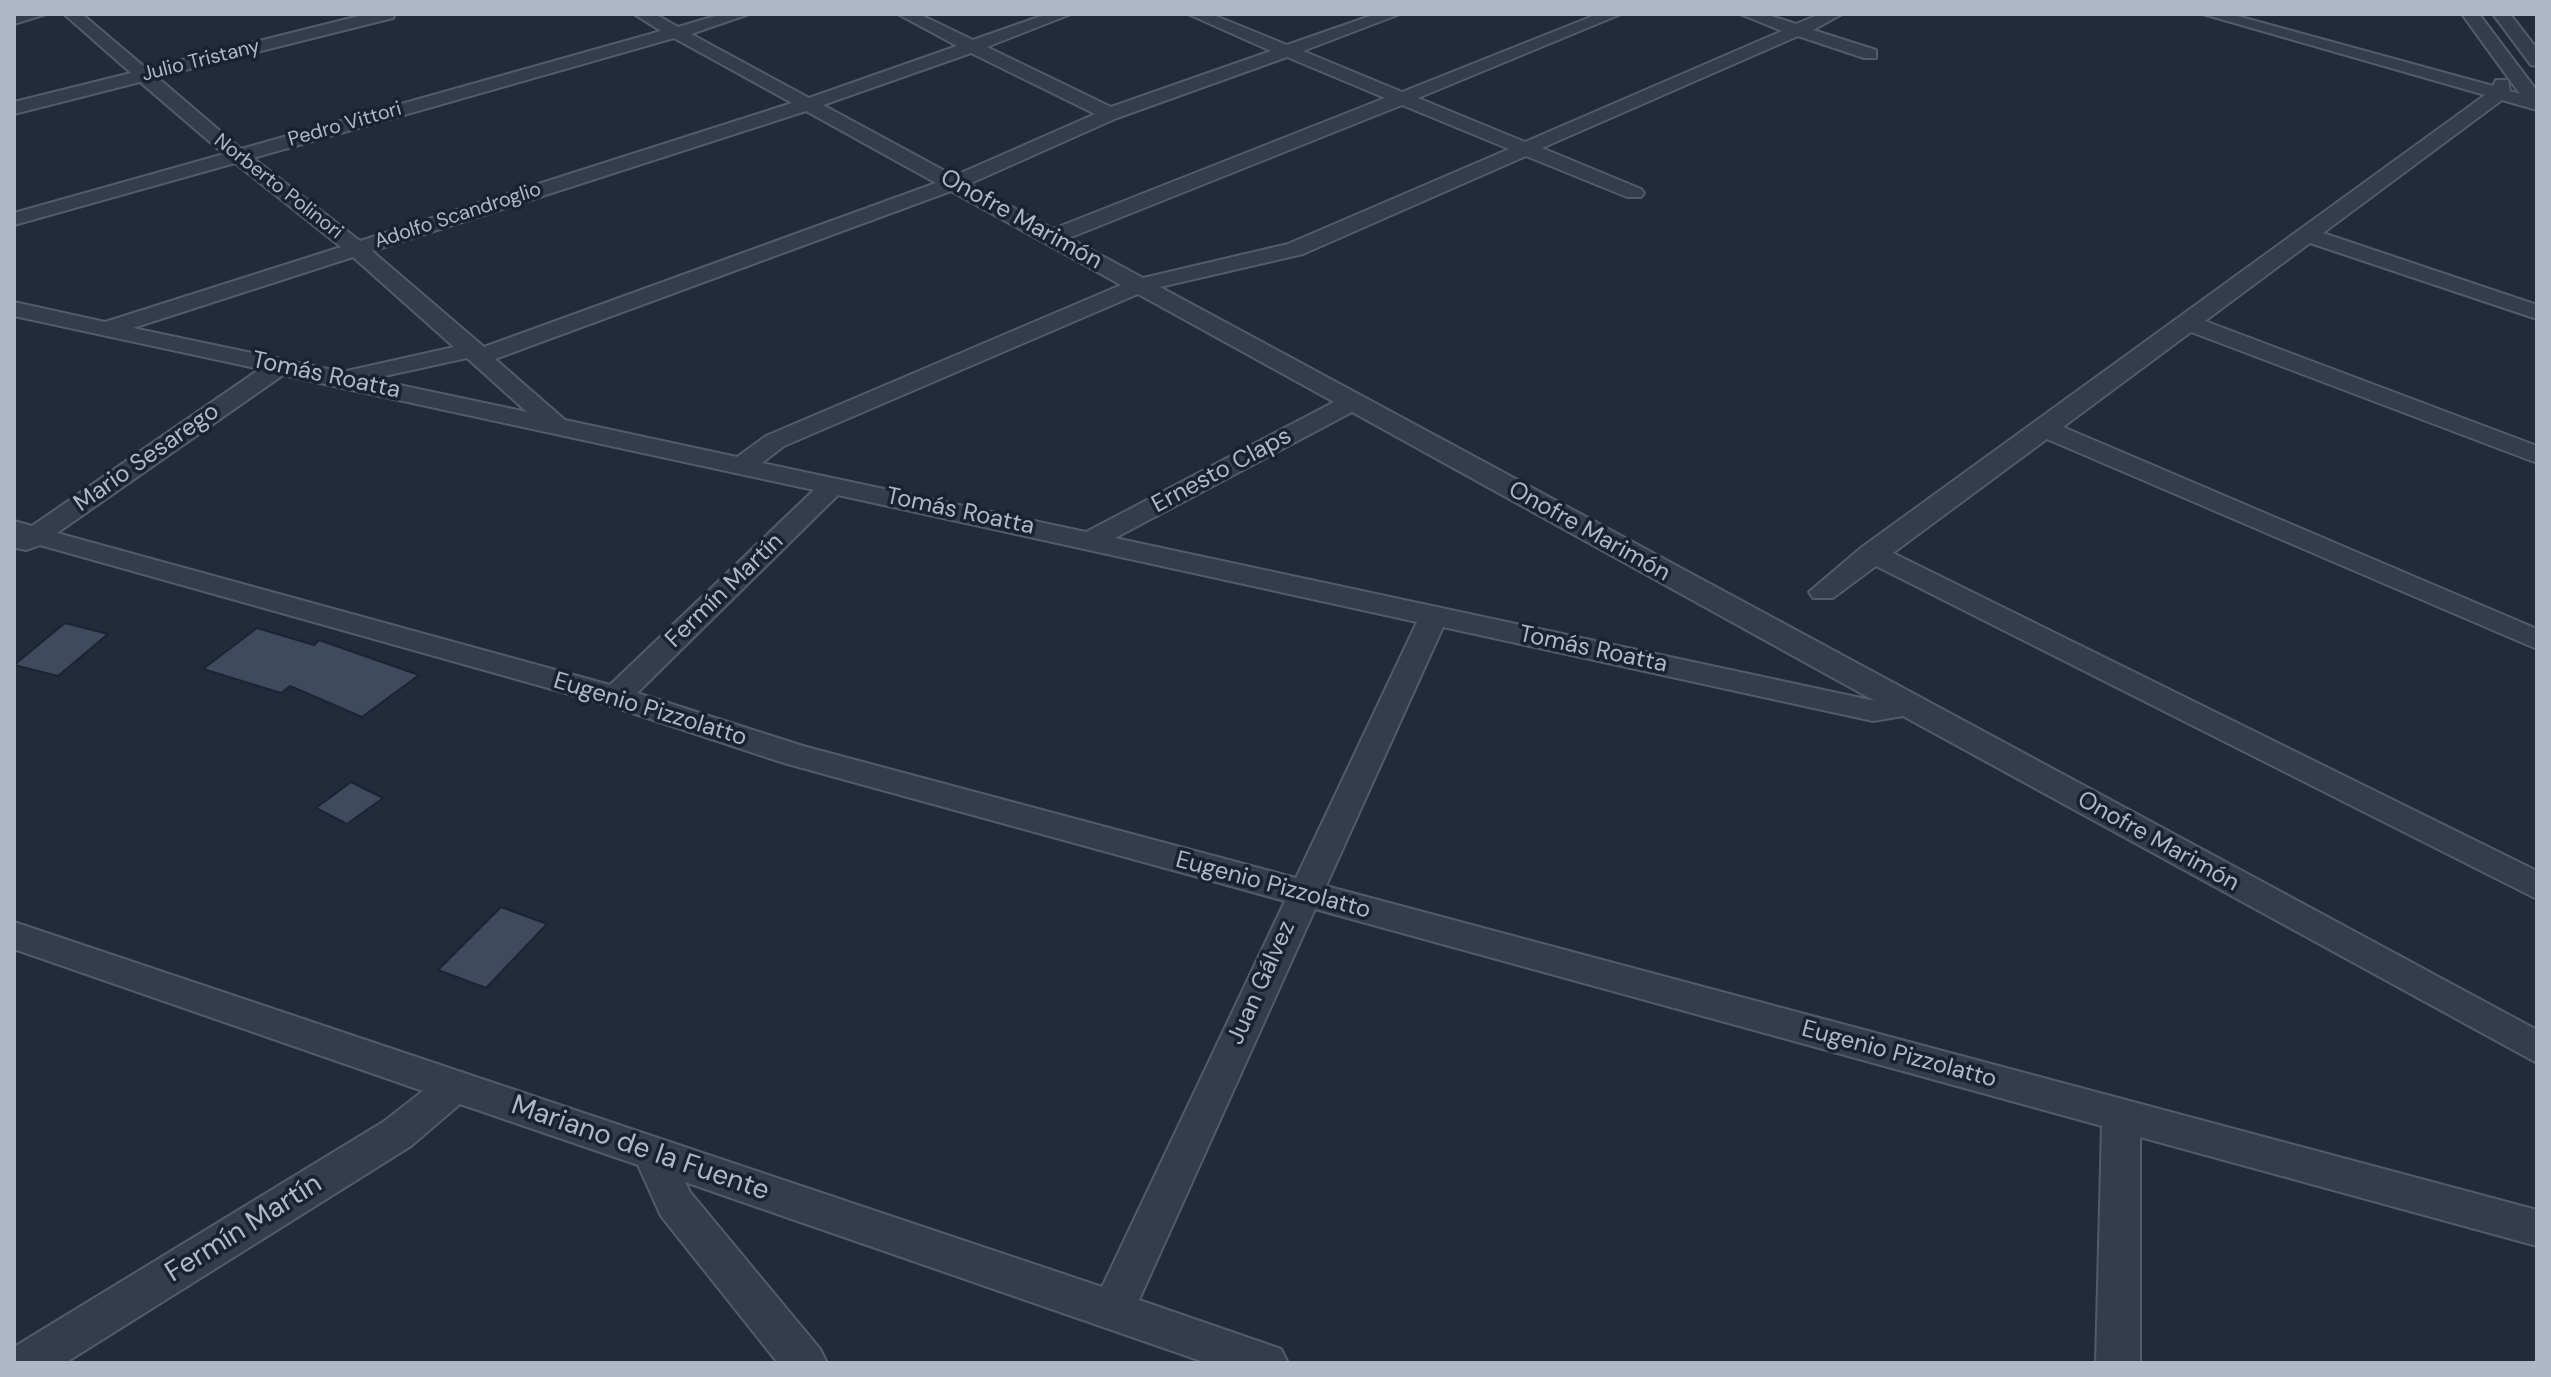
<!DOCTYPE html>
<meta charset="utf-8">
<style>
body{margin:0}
#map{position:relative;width:2551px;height:1377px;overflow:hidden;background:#212b3c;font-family:"DM Sans",sans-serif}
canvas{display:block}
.frame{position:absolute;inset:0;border:16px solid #b0b7c8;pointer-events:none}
</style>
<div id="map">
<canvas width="2551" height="1377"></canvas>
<div class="frame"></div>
</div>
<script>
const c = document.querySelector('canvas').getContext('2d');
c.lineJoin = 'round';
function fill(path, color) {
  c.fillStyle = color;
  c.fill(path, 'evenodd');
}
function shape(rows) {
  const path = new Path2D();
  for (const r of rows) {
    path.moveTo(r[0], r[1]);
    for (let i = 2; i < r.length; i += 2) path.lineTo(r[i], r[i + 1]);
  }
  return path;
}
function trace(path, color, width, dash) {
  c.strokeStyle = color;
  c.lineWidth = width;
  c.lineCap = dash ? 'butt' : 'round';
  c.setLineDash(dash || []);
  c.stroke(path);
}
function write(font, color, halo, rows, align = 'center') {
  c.font = font + ' "DM Sans",sans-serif';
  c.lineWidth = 7;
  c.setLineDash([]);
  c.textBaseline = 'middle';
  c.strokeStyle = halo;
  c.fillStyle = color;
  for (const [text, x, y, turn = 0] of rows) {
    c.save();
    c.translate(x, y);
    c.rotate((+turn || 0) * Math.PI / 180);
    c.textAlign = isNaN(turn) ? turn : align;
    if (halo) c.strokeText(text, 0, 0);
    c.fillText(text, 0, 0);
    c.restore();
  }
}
const building = shape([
 [65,623,108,634,58,676,14,665,65,623],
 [257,628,314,645,319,640,419,675,362,717,290,686,281,693,203,669,257,628],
 [351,782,383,798,347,824,316,808,351,782],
 [501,907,547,924,486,988,438,970,501,907]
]);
const minor = shape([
 [14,14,46,14,14,24,14,14],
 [64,14,82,14,147,69,367,14,395,14,393,18,157,77,241,149,661,31,634,14,655,14,678,27,722,14,749,14,691,34,809,98,957,46,898,14,919,14,973,40,1047,14,1071,14,987,47,1111,107,1271,51,1188,14,1211,14,1287,45,1376,14,1400,14,1303,51,1402,92,1598,14,1621,14,1418,98,1525,142,1782,31,1740,14,1765,14,1796,24,1820,14,1842,14,1813,30,1876,50,1876,58,1864,58,1798,36,1542,148,1641,189,1644,193,1641,197,1627,197,1526,156,1303,254,1160,287,2537,1030,2537,1063,1903,716,1873,721,1443,627,1326,886,2537,1210,2537,1246,2140,1137,2140,1363,2096,1363,2102,1126,1315,909,1139,1300,1281,1349,1288,1363,1207,1363,685,1182,690,1192,820,1349,827,1363,778,1363,661,1216,638,1165,460,1104,411,1146,65,1363,14,1363,14,1347,383,1122,423,1091,14,949,14,922,1102,1287,1285,901,784,763,605,704,40,545,26,550,16,548,14,521,32,526,260,369,14,316,14,302,105,322,341,247,235,163,14,225,14,213,224,154,140,82,14,114,14,102,131,73,64,14],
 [674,38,792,103,360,241,253,158,674,38],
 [971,53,1095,114,954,176,823,105,971,53],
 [1287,57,1385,98,1053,229,969,184,1117,118,1287,57],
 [1402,105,1509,149,1288,244,1143,278,1069,238,1402,105],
 [806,111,936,183,484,347,372,251,806,111],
 [951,191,1121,285,766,436,737,457,565,420,495,359,951,191],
 [353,257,454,347,342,372,133,328,353,257],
 [1138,294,1334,402,1086,532,762,463,784,446,1138,294],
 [467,358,527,412,371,379,467,358],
 [283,375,814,490,610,685,57,533,283,375],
 [1352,412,1875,701,1115,538,1352,412],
 [838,495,1417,622,1296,878,803,746,637,693,838,495],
 [2203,14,2230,14,2493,86,2496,80,2508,80,2510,91,2520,94,2462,14,2479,14,2537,91,2537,110,2502,100,2323,233,2537,305,2537,319,2310,243,2205,321,2537,446,2537,463,2191,332,2063,427,2537,629,2537,649,2047,439,1893,553,2537,871,2537,899,1876,566,1833,598,1813,598,1809,592,1862,547,2485,95,2203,14],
 [2493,14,2510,14,2537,49,2537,66,2531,65,2493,14]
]);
const farStreetnames = [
 ["Julio Tristany",201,61,-14],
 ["Pedro Vittori",345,125,-16],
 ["Norberto Polinori",278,187,38],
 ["Adolfo Scandroglio",458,216,-18]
];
const streetNames = [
 ["Onofre Marimón",1021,220,29],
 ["Tomás Roatta",326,376,12],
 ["Mario Sesarego",147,458,-35],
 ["Ernesto Claps",1222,471,-28],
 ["Tomás Roatta",960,512,12],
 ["Onofre Marimón",1589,532,29],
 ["Fermín Martín",725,591,-44],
 ["Tomás Roatta",1593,650,12],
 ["Eugenio Pizzolatto",650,710,17],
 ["Onofre Marimón",2158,842,29],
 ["Eugenio Pizzolatto",1273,886,15],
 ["Juan Gálvez",1262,983,-66],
 ["Eugenio Pizzolatto",1899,1055,15]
];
const nearStreetnames = [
 ["Mariano de la Fuente",640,1149,19],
 ["Fermín Martín",244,1229,-32]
];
fill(building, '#3f4a5e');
trace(building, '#1c2433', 2);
trace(minor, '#535a6a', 4);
fill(minor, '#353d4c');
write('20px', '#b0b7c8', '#1a2231', farStreetnames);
write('24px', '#b0b7c8', '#1a2231', streetNames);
write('28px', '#b0b7c8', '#1a2231', nearStreetnames);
</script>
